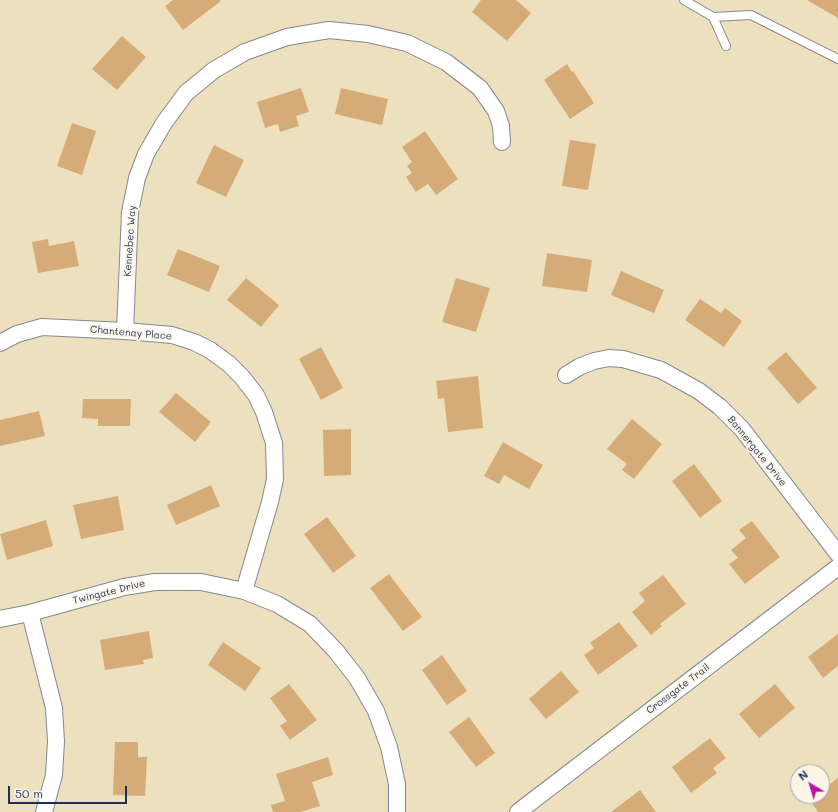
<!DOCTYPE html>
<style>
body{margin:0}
#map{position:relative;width:838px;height:812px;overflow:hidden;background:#ede0bf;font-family:Mali,sans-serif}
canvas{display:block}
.north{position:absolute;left:790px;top:764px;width:40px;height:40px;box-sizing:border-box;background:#fcf5e5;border:1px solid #a2a6af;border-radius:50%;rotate:322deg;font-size:11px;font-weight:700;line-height:16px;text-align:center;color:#1b2f5e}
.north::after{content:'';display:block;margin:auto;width:14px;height:18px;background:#b5179e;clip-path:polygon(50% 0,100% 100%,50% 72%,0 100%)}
.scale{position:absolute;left:8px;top:786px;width:119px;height:18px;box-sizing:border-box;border:2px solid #1b2f5e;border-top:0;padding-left:5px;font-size:12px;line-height:14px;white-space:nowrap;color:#1b2f5e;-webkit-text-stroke:3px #fcf5e5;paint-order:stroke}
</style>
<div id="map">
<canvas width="838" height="812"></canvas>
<div class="north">N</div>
<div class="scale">50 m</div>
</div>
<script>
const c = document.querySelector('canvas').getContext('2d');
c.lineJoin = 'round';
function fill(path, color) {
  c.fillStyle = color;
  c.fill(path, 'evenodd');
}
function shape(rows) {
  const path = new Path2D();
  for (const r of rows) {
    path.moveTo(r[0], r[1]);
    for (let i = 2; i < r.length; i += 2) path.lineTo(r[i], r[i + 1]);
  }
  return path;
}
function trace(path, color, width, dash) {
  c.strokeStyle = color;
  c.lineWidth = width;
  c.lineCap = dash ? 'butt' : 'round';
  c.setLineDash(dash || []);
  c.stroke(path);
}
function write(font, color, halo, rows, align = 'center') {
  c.font = font + ' Mali,sans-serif';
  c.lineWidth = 4;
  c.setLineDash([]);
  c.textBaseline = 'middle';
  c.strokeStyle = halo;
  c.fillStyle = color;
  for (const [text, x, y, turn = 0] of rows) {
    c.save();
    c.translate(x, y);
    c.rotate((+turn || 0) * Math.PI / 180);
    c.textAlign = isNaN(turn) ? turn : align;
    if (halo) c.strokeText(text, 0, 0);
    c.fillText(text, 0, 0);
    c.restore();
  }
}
const building = shape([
 [173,0,220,0,221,1,183,30,165,6],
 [481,0,516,0,531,13,507,41,472,12],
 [807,0,838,0,838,18],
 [122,36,146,57,117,90,92,69],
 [567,64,572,72,573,71,594,103,570,119,544,80],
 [301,88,309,112,296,116,299,126,280,132,278,124,265,128,257,102],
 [341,88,388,99,382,125,335,114],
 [72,123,96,131,82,175,57,166],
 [425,131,458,179,436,195,428,184,416,192,406,177,412,173,407,166,412,162,402,147],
 [570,140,596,144,588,190,562,186],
 [214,145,244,160,226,197,196,183],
 [48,239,49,246,74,241,79,266,38,273,32,242],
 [178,249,220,266,209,292,167,275],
 [547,253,592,260,587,292,542,286],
 [621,271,664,290,654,313,611,295],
 [246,278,279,305,261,327,227,300],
 [456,278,490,288,476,332,442,322],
 [700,299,721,313,725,308,742,321,724,347,685,320],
 [321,347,343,388,321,400,299,359],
 [786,352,817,388,798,404,767,368],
 [478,376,483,428,448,432,444,398,438,399,436,381],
 [176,393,211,422,195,442,159,412],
 [83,399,131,399,130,426,98,426,98,419,82,418],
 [39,411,45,436,0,446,0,420],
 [632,419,662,444,634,479,622,470,627,464,607,449],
 [351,429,351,475,324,476,323,430],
 [503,442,543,465,529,489,504,475,499,484,484,476],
 [694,464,722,501,700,518,672,481],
 [211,485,220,506,176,525,167,505],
 [118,496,124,530,81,539,73,505],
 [327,517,356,556,333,573,304,534],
 [46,520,53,546,7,560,0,534],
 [752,521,780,557,745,584,729,564,738,558,731,550,746,538,739,530],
 [389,574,422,617,403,631,370,588],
 [663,575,686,604,660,624,662,626,651,635,632,612,645,601,639,593],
 [619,622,638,646,598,675,584,655,594,648,590,643],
 [149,631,153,658,143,660,144,664,105,670,100,640],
 [838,634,838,666,823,678,808,657],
 [223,642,261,668,245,691,208,665],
 [442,655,467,691,447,705,422,670],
 [561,671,579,692,546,719,529,699],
 [289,684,317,720,290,740,280,726,287,721,270,698],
 [775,684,795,708,759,738,739,714],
 [469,717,495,753,476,767,449,732],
 [710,738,726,758,713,768,717,773,691,793,672,767],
 [115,742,138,742,138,757,147,757,145,796,113,795],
 [328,757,333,775,312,782,320,806,301,812,273,812,271,805,285,801,276,774],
 [838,778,838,812,818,812,809,799,813,796,822,796,822,790],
 [640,790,656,812,611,812]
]);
const lane = shape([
 [684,0,713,17,726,46],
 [713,17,751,15,838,59]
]);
const street = shape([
 [125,331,130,212,137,178,146,154,164,123,186,93,214,70,245,52,287,37,329,30,368,34,407,43,446,62,480,88,496,111,501,126,502,142],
 [0,343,17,334,42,327,125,331,172,335,194,342,210,350,229,364,242,377,256,395,264,412,274,443,275,479,270,502,244,591],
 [566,375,579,367,594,361,609,358,623,359,661,370,699,391,720,407,742,429,838,554],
 [30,613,54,708,56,741,54,775,44,812],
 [0,619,30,613,124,587,155,582,201,582,244,591,277,604,310,624,336,651,357,678,376,711,389,747,397,784,397,812],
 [518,812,838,567]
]);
const streetNames = [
 ["Kennebec Way",130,241,-86],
 ["Chantenay Place",131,333,5],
 ["Bannergate Drive",757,451,51],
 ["Twingate Drive",109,592,-14],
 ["Crossgate Trail",678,689,-37]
];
fill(building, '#d5ac78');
trace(lane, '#84888e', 10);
trace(street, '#84888e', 18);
trace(lane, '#fff', 8);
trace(street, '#fff', 16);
write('10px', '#1b2f5e', '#fcf5e5', streetNames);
</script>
